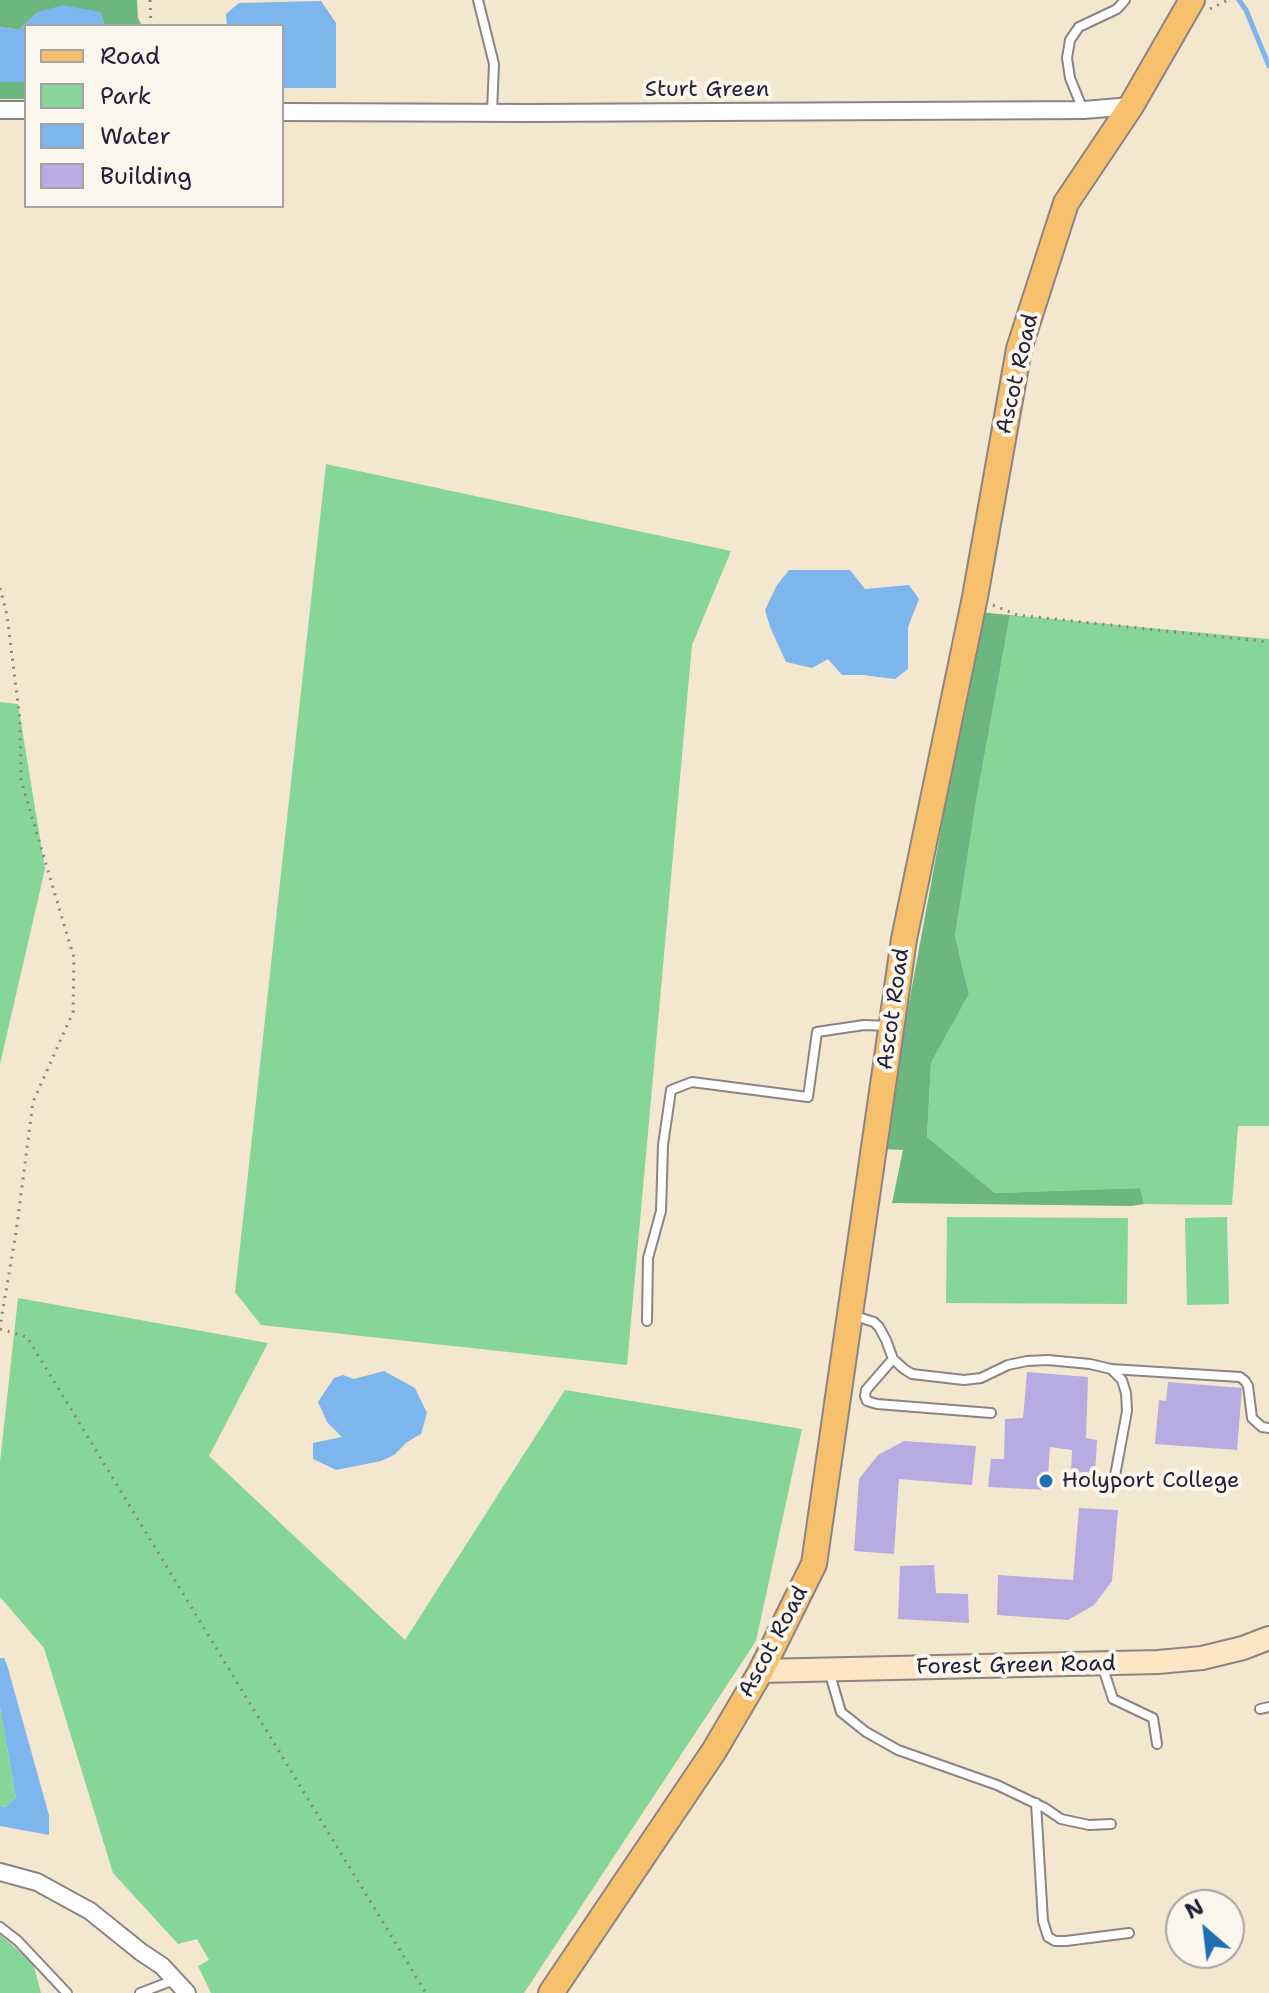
<!DOCTYPE html>
<style>
body{margin:0}
#map{position:relative;width:1269px;height:1993px;overflow:hidden;background:#f4e7cf;font-family:"Shantell Sans",sans-serif}
canvas{display:block}
.legend{position:absolute;left:24px;top:24px;width:260px;height:184px;box-sizing:border-box;background:#fbf7ec;border:2px solid #a4a2a5;margin:0;padding:10px 14px;list-style:none;font-size:24px;color:#22223b}
.legend li{display:flex;align-items:center;gap:16px;height:40px}
.legend b{width:40px;border:2px solid #a4a2a5}
.north{position:absolute;left:1165px;top:1889px;width:80px;height:80px;box-sizing:border-box;background:#fbf7ec;border:2px solid #a4a2a5;border-radius:50%;rotate:332deg;font-size:22px;font-weight:700;line-height:32px;text-align:center;color:#22223b}
.north::after{content:'';display:block;margin:auto;width:28px;height:36px;background:#1f6fb2;clip-path:polygon(50% 0,100% 100%,50% 72%,0 100%)}
</style>
<div id="map">
<canvas width="1269" height="1993"></canvas>
<ul class="legend">
<li><b style="height:10px;background:#f7c06c"></b>Road</li>
<li><b style="height:22px;background:#85d697"></b>Park</li>
<li><b style="height:22px;background:#7db5ed"></b>Water</li>
<li><b style="height:22px;background:#b7ace1"></b>Building</li>
</ul>
<div class="north">N</div>
</div>
<script>
const c = document.querySelector('canvas').getContext('2d');
c.lineJoin = 'round';
function fill(path, color) {
  c.fillStyle = color;
  c.fill(path, 'evenodd');
}
function shape(rows) {
  const path = new Path2D();
  for (const r of rows) {
    path.moveTo(r[0], r[1]);
    for (let i = 2; i < r.length; i += 2) path.lineTo(r[i], r[i + 1]);
  }
  return path;
}
function trace(path, color, width, dash) {
  c.strokeStyle = color;
  c.lineWidth = width;
  c.lineCap = dash ? 'butt' : 'round';
  c.setLineDash(dash || []);
  c.stroke(path);
}
function write(font, color, halo, rows, align = 'center') {
  c.font = font + ' "Shantell Sans",sans-serif';
  c.lineWidth = 8;
  c.setLineDash([]);
  c.textBaseline = 'middle';
  c.strokeStyle = halo;
  c.fillStyle = color;
  for (const [text, x, y, turn = 0] of rows) {
    c.save();
    c.translate(x, y);
    c.rotate((+turn || 0) * Math.PI / 180);
    c.textAlign = isNaN(turn) ? turn : align;
    if (halo) c.strokeText(text, 0, 0);
    c.fillText(text, 0, 0);
    c.restore();
  }
}
const green = shape([
 [326,464,731,551,692,645,627,1365,261,1325,235,1292],
 [1010,615,1269,639,1269,1126,1238,1126,1232,1205,1144,1204,1140,1188,995,1193,927,1137,931,1063,969,994,955,936,977,796],
 [0,702,18,704,45,869,0,1064],
 [947,1217,1128,1218,1127,1304,946,1303],
 [1227,1217,1229,1304,1187,1305,1185,1218],
 [18,1298,268,1343,209,1456,405,1640,565,1390,802,1429,756,1641,524,1993,211,1993,198,1966,209,1960,197,1939,178,1944,113,1873,44,1648,0,1597,0,1462],
 [0,1707,16,1798,5,1807,0,1806],
 [0,1935,33,1963,41,1993,0,1993]
]);
const forest = shape([
 [0,0,137,0,138,18,142,26,105,26,100,12,38,12,19,30,0,27],
 [0,82,26,82,26,99,0,99],
 [978,612,1010,615,977,796,955,936,969,994,931,1063,927,1137,995,1193,1140,1188,1144,1204,1131,1206,892,1203,903,1150,882,1149,940,835]
]);
const water = shape([
 [321,1,336,23,336,88,282,88,282,26,227,26,226,14,239,3],
 [63,5,100,12,105,26,26,26,26,82,0,82,0,27,19,30,38,12],
 [789,570,850,570,865,589,909,585,919,599,908,627,908,669,895,679,863,675,842,675,828,659,812,668,786,662,770,627,765,610,777,585],
 [384,1371,415,1388,427,1413,421,1434,407,1442,394,1455,381,1461,336,1470,313,1459,313,1443,342,1437,327,1422,318,1402,334,1378,343,1375,354,1379],
 [0,1658,4,1658,7,1665,49,1815,49,1835,0,1826,0,1806,5,1807,16,1798,0,1707]
]);
const stream = shape([
 [1239,0,1246,10,1269,66]
]);
const building = shape([
 [1027,1372,1088,1377,1086,1438,1097,1440,1095,1474,1071,1473,1072,1450,1050,1447,1047,1490,988,1487,991,1459,1004,1459,1005,1419,1023,1418],
 [1168,1382,1242,1388,1237,1450,1155,1444,1159,1400,1166,1401],
 [904,1441,976,1446,972,1485,899,1479,894,1554,854,1551,859,1479,878,1455],
 [1079,1508,1118,1510,1112,1581,1094,1605,1068,1620,997,1615,998,1575,1073,1580],
 [934,1565,936,1593,968,1594,969,1623,898,1619,900,1566]
]);
const path = shape([
 [150,0,151,26],
 [1210,9,1228,0],
 [0,588,7,615,20,720,21,780,74,958,73,1012,33,1102,16,1233,0,1326],
 [993,605,1017,615,1269,642],
 [0,1329,27,1337,426,1993]
]);
const lane = shape([
 [478,0,494,64,492,112],
 [1083,110,1070,78,1067,58,1070,40,1079,27,1117,9,1125,0],
 [855,1316,874,1322,879,1327,886,1340,893,1359,904,1369,912,1374,964,1380,981,1378,1008,1365,1027,1361,1048,1360,1090,1364,1111,1369,1122,1380,1126,1393,1127,1411,1114,1481],
 [647,1321,648,1258,661,1211,663,1145,671,1090,692,1082,808,1097,817,1032,864,1025,890,1026],
 [893,1359,866,1390,865,1396,867,1401,877,1404,991,1413],
 [1111,1369,1240,1377,1245,1381,1248,1386,1252,1418,1262,1427,1269,1428],
 [1102,1665,1113,1699,1153,1718,1157,1744],
 [829,1671,841,1712,866,1732,898,1750,997,1785,1045,1808,1061,1819,1089,1825,1111,1824],
 [1260,1709,1269,1707],
 [1036,1803,1043,1921,1048,1937,1055,1941,1066,1941,1129,1933],
 [0,1927,18,1941,67,1993],
 [140,1993,174,1980]
]);
const street = shape([
 [0,110,26,110],
 [282,112,530,113,1084,110,1131,106],
 [0,1872,37,1882,90,1911,141,1952,162,1966,187,1993]
]);
const secondary = shape([
 [761,1671,1158,1662,1202,1658,1243,1648,1269,1638]
]);
const primary = shape([
 [551,1993,714,1751,761,1671,814,1564,904,939,975,597,1019,349,1066,203,1131,106,1192,0]
]);
const markers = [
 [1046,1481,8,"#1f6fb2"]
];
const streetNames = [
 ["Sturt Green",707,90],
 ["Ascot Road",1018,374,-77],
 ["Ascot Road",894,1009,-82],
 ["Ascot Road",774,1642,-62],
 ["Forest Green Road",1016,1666,-1]
];
const poiNames = [
 ["Holyport College",1062,1481]
];
fill(green, '#85d697');
fill(forest, '#6cb780');
fill(water, '#7db5ed');
trace(stream, '#7db5ed', 5);
fill(building, '#b7ace1');
trace(lane, '#8b8485', 12);
trace(street, '#8b8485', 20);
trace(secondary, '#8b8485', 26);
trace(primary, '#8b8485', 28);
trace(path, '#8b8485', 3, [2, 6]);
trace(lane, '#fff', 8);
trace(street, '#fff', 16);
trace(secondary, '#fce6c4', 22);
trace(primary, '#f7c06c', 24);
for (const [x, y, r, color] of markers) {
  const dot = new Path2D();
  dot.arc(x, y, r, 0, 2 * Math.PI);
  c.fillStyle = color;
  c.fill(dot);
  trace(dot, '#fbf7ec', 3);
}
write('22px', '#22223b', '#fbf7ec', streetNames);
write('22px', '#22223b', '#fbf7ec', poiNames, 'left');
</script>
